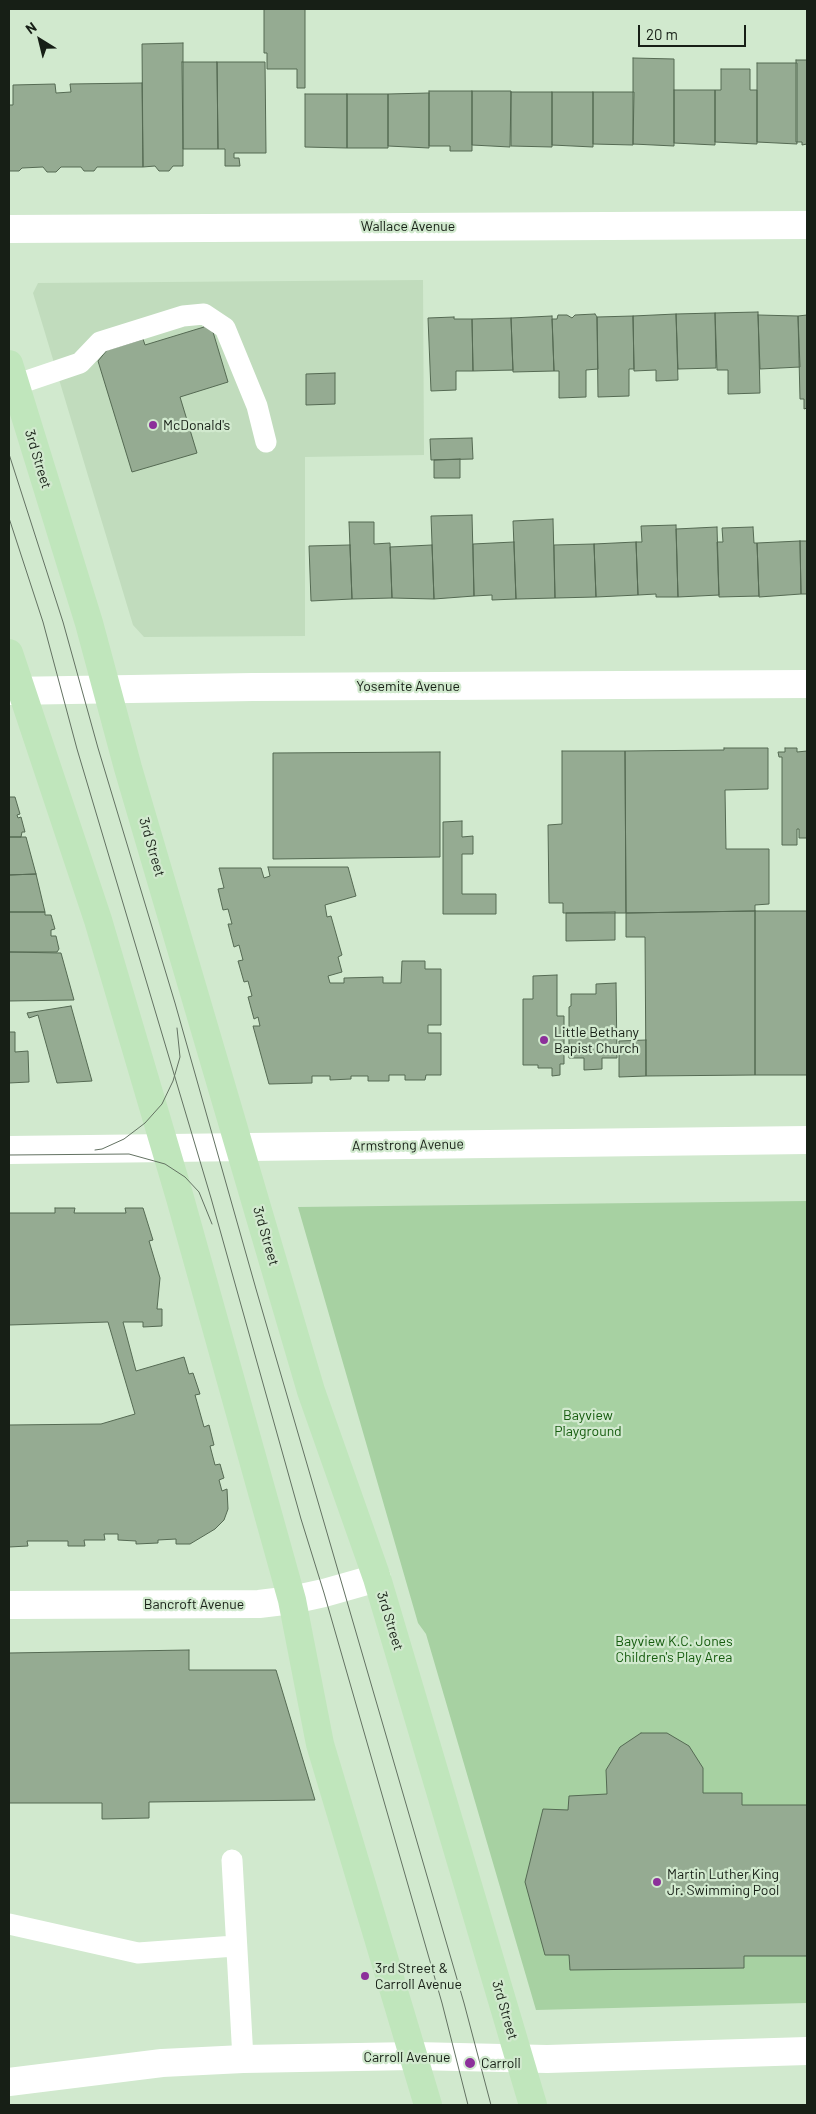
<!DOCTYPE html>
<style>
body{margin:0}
#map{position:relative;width:816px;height:2114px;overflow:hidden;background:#d1e9ce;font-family:Barlow,sans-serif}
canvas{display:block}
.frame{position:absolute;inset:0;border:10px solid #171f16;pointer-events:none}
.north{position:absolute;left:15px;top:15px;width:50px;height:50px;-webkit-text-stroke:4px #d1e9ce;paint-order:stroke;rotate:324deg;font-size:14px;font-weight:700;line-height:20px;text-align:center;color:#171f16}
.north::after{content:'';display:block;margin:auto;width:18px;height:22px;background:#171f16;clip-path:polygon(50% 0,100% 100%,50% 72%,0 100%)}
.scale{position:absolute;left:638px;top:25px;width:108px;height:22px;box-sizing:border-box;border:2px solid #171f16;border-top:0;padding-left:6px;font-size:15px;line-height:18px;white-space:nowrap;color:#171f16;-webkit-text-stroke:4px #d1e9ce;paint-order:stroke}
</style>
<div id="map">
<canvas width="816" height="2114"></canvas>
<div class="frame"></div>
<div class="north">N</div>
<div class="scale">20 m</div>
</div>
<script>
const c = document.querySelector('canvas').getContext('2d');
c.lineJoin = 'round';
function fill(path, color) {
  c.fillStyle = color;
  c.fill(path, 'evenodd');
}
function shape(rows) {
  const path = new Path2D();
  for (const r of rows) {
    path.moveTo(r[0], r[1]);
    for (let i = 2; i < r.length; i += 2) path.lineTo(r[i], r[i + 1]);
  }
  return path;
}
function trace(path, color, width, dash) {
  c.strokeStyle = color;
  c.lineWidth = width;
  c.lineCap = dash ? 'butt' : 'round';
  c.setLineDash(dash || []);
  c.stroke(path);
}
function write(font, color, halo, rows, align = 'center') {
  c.font = font + ' Barlow,sans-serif';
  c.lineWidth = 4.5;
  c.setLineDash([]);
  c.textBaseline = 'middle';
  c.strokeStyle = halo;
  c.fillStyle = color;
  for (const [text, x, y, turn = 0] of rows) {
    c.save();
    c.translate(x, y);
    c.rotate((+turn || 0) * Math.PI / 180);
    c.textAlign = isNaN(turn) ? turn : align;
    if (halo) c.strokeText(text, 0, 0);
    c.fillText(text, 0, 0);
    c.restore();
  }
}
const built = shape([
 [423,280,424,455,305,457,305,636,144,637,133,625,33,293,38,283]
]);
const green = shape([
 [807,1201,807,2003,536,2010,426,1634,418,1623,298,1207]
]);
const building = shape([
 [264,9,305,9,305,88,297,88,297,69,267,69,267,53,264,53,264,9],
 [183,43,183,166,173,166,169,171,159,171,155,166,143,167,142,44,183,43],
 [633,58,674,59,674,146,633,144,633,58],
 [796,60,807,60,807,144,802,145,802,142,796,142,796,60],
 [182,62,217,62,218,149,183,149,182,62],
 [217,62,265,62,266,153,234,153,234,158,239,158,240,166,225,166,225,149,218,149,217,62],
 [757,63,797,63,797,144,757,142,757,63],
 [721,69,750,69,750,90,757,90,757,144,715,142,715,90,721,90,721,69],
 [142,83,143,167,97,167,94,171,84,171,81,167,61,167,56,172,47,172,43,167,22,168,19,171,9,171,9,105,13,105,13,85,55,84,56,93,71,92,70,84,142,83],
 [674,90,715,90,715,145,674,143,674,90],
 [429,91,472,91,472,151,450,151,450,146,429,146,429,91],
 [472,91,511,91,510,147,472,145,472,91],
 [511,92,552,92,552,147,511,146,511,92],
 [552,92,593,92,593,147,552,145,552,92],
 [593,92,634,92,633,145,593,144,593,92],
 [429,93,429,148,388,146,388,94,429,93],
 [305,94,347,94,347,148,305,147,305,94],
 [347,94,388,94,388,148,347,148,347,94],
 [758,312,760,393,728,394,728,370,717,370,715,313,758,312],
 [715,313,716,368,678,369,676,314,715,313],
 [595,314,597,317,598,369,586,370,586,397,559,398,559,371,554,371,552,319,557,319,558,315,567,315,572,318,575,315,595,314],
 [676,314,678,380,656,381,656,370,634,371,633,316,676,314],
 [758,315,798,316,800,367,760,369,758,315],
 [807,315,807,408,804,409,804,399,800,399,798,316,807,315],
 [552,316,554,371,513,372,511,318,552,316],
 [633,316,634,369,629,369,629,396,598,397,597,317,633,316],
 [454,317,454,319,472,319,473,371,456,371,456,390,431,391,428,318,454,317],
 [511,318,513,370,473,371,472,319,511,318],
 [205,322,213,332,228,382,180,397,197,453,132,472,98,361,107,350,143,339,145,345,204,327,205,322],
 [335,373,335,404,306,405,306,374,335,373],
 [472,438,473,459,431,460,430,439,472,438],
 [460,459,460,478,434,478,434,460,460,459],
 [472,515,474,596,434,599,431,516,472,515],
 [553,519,555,598,516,599,513,521,553,519],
 [349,522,374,522,374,544,390,543,392,598,352,599,349,522],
 [676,525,678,597,656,597,656,594,638,595,636,542,642,542,641,526,676,525],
 [717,527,719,595,678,597,676,529,717,527],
 [753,527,754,543,757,543,759,596,719,597,717,542,723,542,722,528,753,527],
 [800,541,807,541,807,594,801,594,800,541],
 [800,541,801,594,759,597,757,543,800,541],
 [514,542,516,599,492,600,492,595,474,596,473,544,514,542],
 [636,542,638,595,596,597,594,544,636,542],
 [594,544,596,597,555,598,554,545,594,544],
 [350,545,352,599,311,601,309,546,350,545],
 [432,545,434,599,392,598,390,547,432,545],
 [724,748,768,748,768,789,725,790,726,849,769,849,769,904,755,905,755,911,626,913,625,751,724,750,724,748],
 [785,748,797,748,797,752,807,751,807,838,799,838,799,829,797,829,797,845,782,845,782,757,779,757,778,752,785,752,785,748],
 [562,751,625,751,626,913,563,913,563,903,549,903,548,825,562,824,562,751],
 [440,752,440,857,273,859,273,753,440,752],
 [9,797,15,797,20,814,17,815,18,818,21,817,25,832,22,832,21,837,9,837,9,797],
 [462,821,462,837,473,836,473,854,462,854,462,894,496,894,496,914,443,914,443,822,462,821],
 [9,837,26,837,36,874,9,875,9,837],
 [268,867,348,867,356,896,325,905,327,917,331,916,342,955,338,957,342,972,328,976,330,983,344,983,344,978,383,977,383,983,401,983,402,961,425,961,425,969,441,969,441,1025,428,1025,428,1033,441,1033,441,1075,426,1075,425,1080,405,1080,405,1075,389,1075,389,1081,368,1081,368,1076,351,1076,351,1079,330,1080,330,1076,312,1076,312,1083,269,1084,253,1026,260,1026,258,1017,254,1019,248,997,252,996,248,981,244,982,238,961,243,960,239,945,234,947,228,924,232,924,228,909,223,910,218,889,224,888,219,868,261,868,264,878,270,876,268,867],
 [36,874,45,912,9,912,9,875,36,874],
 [755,911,807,911,807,1075,755,1075,755,911],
 [755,911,755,1075,646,1076,645,937,626,937,626,913,755,911],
 [9,912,45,912,45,915,51,915,55,929,51,930,51,936,56,936,59,949,57,952,9,952,9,912],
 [615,912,615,940,566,941,566,913,615,912],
 [9,952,61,953,74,1000,9,1001,9,952],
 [557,975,557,1016,564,1016,564,1064,560,1064,560,1075,552,1076,552,1068,538,1068,538,1065,523,1065,523,999,533,999,533,976,557,975],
 [616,983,617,1058,602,1058,602,1069,584,1070,584,1058,569,1058,569,1007,571,1006,571,994,596,994,596,984,616,983],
 [71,1006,92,1081,57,1083,38,1015,29,1018,27,1013,71,1006],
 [9,1032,15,1032,15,1052,28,1051,29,1082,9,1083,9,1032],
 [646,1040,646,1076,619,1077,619,1041,646,1040],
 [55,1208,75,1208,74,1213,126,1213,125,1208,143,1208,153,1240,149,1241,160,1278,157,1309,162,1309,162,1326,143,1327,143,1322,123,1322,136,1371,184,1357,189,1374,193,1373,200,1394,195,1395,204,1427,209,1425,214,1445,210,1446,215,1465,220,1464,224,1478,219,1480,222,1491,227,1489,228,1509,224,1520,215,1529,190,1544,176,1544,176,1539,158,1540,158,1543,136,1544,136,1541,118,1540,118,1534,104,1534,105,1540,84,1540,85,1546,68,1546,68,1541,27,1541,28,1546,9,1547,9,1425,101,1424,135,1414,108,1322,9,1325,9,1213,55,1213,55,1208],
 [189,1650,189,1670,276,1670,315,1800,149,1802,149,1818,102,1819,102,1803,9,1803,9,1653,189,1650],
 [641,1733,667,1733,689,1746,703,1768,703,1793,742,1793,742,1805,807,1805,807,1956,744,1956,744,1968,570,1970,569,1955,545,1955,525,1882,543,1809,568,1810,569,1796,607,1794,606,1770,620,1747,641,1733]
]);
const lane = shape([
 [15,385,80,363,100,342,183,316,204,314,225,328,257,406,266,442],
 [232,1860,243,2059],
 [9,1924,138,1953,235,1946]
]);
const street = shape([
 [9,229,807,225],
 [9,691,253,687,807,684],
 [9,1150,807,1140],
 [9,1605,259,1604,292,1600,324,1593,377,1578],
 [9,2082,162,2063,243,2059,414,2056,547,2059,807,2051]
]);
const primary = shape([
 [9,364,89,623,128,768,311,1391,377,1578,533,2105],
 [9,653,98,920,180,1198,292,1600,320,1744,428,2105]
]);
const tram = shape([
 [9,454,63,622,98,748,175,1003,256,1289,464,2003,491,2105],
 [9,518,43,622,77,749,211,1198,301,1519,324,1593,442,2003,468,2105],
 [95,1150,102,1149,124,1139,145,1123,162,1104,173,1081,180,1057,177,1028],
 [9,1155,129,1154,165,1164,185,1177,199,1192,212,1224]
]);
const markers = [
 [153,425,5,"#8c309a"],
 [544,1040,5,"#8c309a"],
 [657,1882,5,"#8c309a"],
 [365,1976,5,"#8c309a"],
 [470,2063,6,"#8c309a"]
];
const streetNames = [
 ["Wallace Avenue",408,226],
 ["3rd Street",38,459,73],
 ["Yosemite Avenue",408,686],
 ["3rd Street",152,847,74],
 ["Armstrong Avenue",408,1145,-1],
 ["3rd Street",266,1236,74],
 ["Bancroft Avenue",194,1604],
 ["3rd Street",390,1621,73],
 ["3rd Street",505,2010,74],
 ["Carroll Avenue",407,2057]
];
const poiNames = [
 ["McDonald's",163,425],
 ["Little Bethany",554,1032],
 ["Bapist Church",554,1048],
 ["Martin Luther King",667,1874],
 ["Jr. Swimming Pool",667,1890],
 ["3rd Street &",375,1968],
 ["Carroll Avenue",375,1984],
 ["Carroll",481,2063]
];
const parkNames = [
 ["Bayview",588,1415],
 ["Playground",588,1431],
 ["Bayview K.C. Jones",674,1641],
 ["Children's Play Area",674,1657]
];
fill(built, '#c1dcbd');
fill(green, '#a7d1a2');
fill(building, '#95ab92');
trace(building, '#556a53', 1);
trace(lane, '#fff', 21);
trace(street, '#fff', 28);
trace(primary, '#c0e6bc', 28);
trace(tram, '#637262', 1);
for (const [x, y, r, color] of markers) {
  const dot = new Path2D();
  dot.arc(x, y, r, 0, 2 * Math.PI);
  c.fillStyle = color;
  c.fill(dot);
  trace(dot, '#d1e9ce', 2);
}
write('14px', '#171f16', '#d1e9ce', streetNames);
write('14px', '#171f16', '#d1e9ce', poiNames, 'left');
write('14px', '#155b0e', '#d1e9ce', parkNames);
</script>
